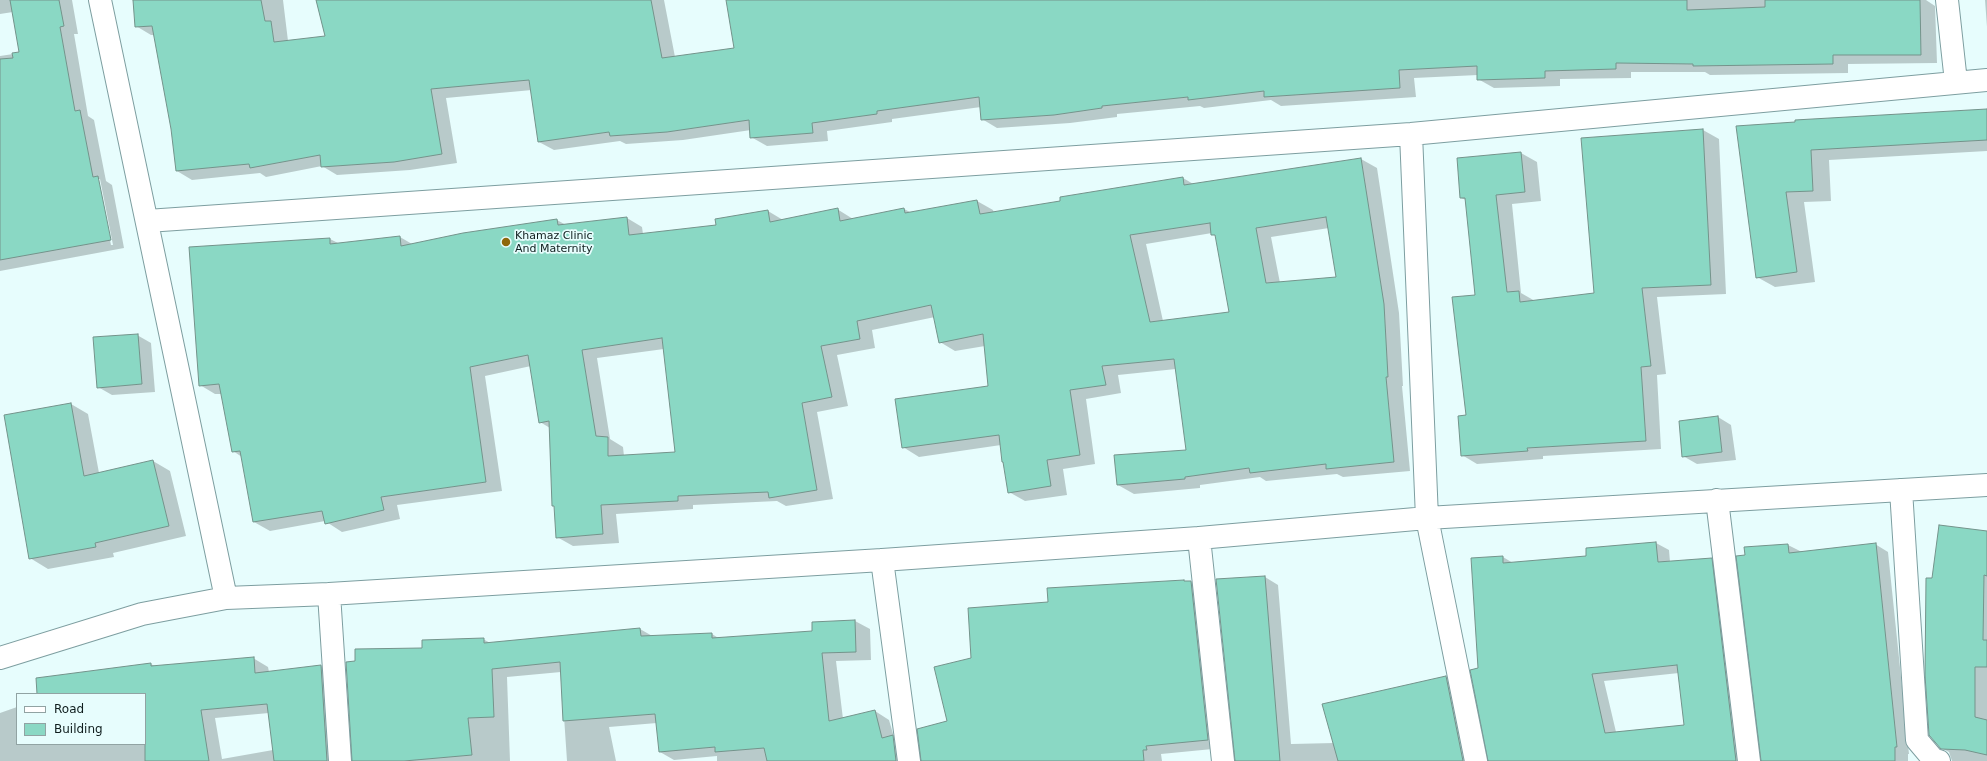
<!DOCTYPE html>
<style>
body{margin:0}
#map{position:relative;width:1987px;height:761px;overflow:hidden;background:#e7fdfd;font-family:"DejaVu Sans",sans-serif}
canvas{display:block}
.legend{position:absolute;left:16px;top:693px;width:130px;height:52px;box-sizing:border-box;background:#e7fdfd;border:1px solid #91a3a3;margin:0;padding:5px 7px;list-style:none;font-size:12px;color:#0f1d1d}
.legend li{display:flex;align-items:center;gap:8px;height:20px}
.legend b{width:20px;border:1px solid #91a3a3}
</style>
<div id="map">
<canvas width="1987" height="761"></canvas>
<ul class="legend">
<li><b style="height:5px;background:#fff"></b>Road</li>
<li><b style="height:11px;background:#8ad8c4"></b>Building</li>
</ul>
</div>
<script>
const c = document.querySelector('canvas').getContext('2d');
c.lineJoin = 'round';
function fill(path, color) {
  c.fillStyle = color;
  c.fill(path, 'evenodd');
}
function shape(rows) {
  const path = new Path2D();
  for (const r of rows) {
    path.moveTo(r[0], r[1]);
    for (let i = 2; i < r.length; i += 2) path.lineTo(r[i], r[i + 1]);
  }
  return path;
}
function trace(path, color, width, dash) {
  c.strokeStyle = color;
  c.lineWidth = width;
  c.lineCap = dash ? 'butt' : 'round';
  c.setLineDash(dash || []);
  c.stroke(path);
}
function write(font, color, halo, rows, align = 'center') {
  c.font = font + ' "DejaVu Sans",sans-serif';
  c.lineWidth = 3.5;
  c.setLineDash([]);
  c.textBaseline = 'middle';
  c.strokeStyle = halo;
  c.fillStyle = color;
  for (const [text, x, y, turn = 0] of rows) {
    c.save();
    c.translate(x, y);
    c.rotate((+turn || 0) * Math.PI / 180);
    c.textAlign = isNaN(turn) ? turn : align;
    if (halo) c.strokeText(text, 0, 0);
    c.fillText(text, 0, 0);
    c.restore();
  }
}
const shadow = shape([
 [0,0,72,0,78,34,74,34,88,116,94,120,106,181,112,185,124,248,0,271,0,56,20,53,13,12,0,14],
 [98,179,100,179,113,245,111,245],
 [134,0,283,0,288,41,326,37,317,0,664,0,675,57,735,49,728,0,1926,0,1935,6,1937,63,1848,64,1848,73,1710,75,1705,72,1631,72,1631,78,1560,79,1560,86,1494,88,1478,79,1478,75,1414,78,1416,97,1281,106,1271,100,1204,108,1200,106,1117,114,1117,117,1070,123,997,128,982,119,981,107,892,119,892,122,827,131,828,141,767,146,751,137,751,130,683,140,626,144,620,141,554,150,539,142,532,90,446,98,457,163,410,170,337,175,322,166,266,177,260,173,192,180,177,171,172,129,155,35,151,35,136,26],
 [1985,0,1987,0,1987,28,1987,27],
 [1987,110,1987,151,1829,160,1831,201,1804,202,1815,282,1775,287,1757,277,1796,123],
 [1703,130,1719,139,1726,294,1657,297,1666,374,1657,375,1661,449,1543,456,1543,459,1477,464,1462,455,1467,416,1476,296,1466,200,1461,198,1458,159,1521,153,1537,162,1541,201,1512,204,1521,293,1535,301,1595,294,1582,139],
 [1361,159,1377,168,1399,313,1403,386,1402,386,1410,471,1343,477,1337,474,1266,481,1260,477,1200,485,1200,488,1134,494,1118,485,1187,451,1176,369,1118,375,1121,393,1086,399,1095,464,1063,469,1067,495,1025,501,1009,492,1001,445,919,457,903,447,989,387,985,346,955,351,940,342,935,317,872,330,875,348,837,355,848,406,817,412,833,499,786,506,777,501,693,505,693,509,616,514,619,543,573,546,557,537,550,428,540,422,531,366,485,376,502,491,397,505,400,519,342,532,325,521,270,531,254,522,242,457,233,451,222,394,215,394,200,385,330,239,340,244,400,237,412,244,557,220,566,225,627,218,642,227,643,234,717,226,768,211,783,220,837,209,853,219,904,209,912,213,977,201,993,210,994,213,1062,202,1183,178,1195,185],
 [1329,228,1337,278,1280,283,1271,237],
 [1212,233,1216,236,1230,313,1163,321,1146,244],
 [664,349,676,453,624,456,623,447,610,439,597,358],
 [137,335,151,343,155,392,112,395,98,387],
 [71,404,88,414,99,473,153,461,170,471,186,536,113,553,114,557,48,569,30,558],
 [1718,417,1731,425,1736,460,1697,464,1683,456],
 [1987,532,1987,761,1952,761,1949,752,1941,748,1933,579],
 [1656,543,1669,550,1670,562,1711,559,1724,567,1748,761,1489,761,1479,669,1503,557,1513,563,1588,557],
 [1679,673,1686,726,1616,732,1604,681],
 [1875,544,1888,552,1909,754,1908,754,1908,761,1762,761,1788,545,1802,552],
 [1265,577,1278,585,1291,744,1334,743,1446,677,1459,685,1474,761,1236,761],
 [1184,581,1191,582,1206,590,1223,748,1161,754,1162,761,921,761,948,721,972,659,1049,603],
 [855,621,870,629,871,660,836,661,843,719,875,711,889,720,894,737,908,745,910,761,717,761,717,756,674,760,660,752,657,723,609,727,616,761,567,761,561,672,507,677,510,761,353,761,423,649,483,639,492,644,640,629,654,637,712,634,720,639,813,632],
 [253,658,268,667,269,672,321,666,336,674,341,761,0,761,0,713,17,707,17,744,145,744,145,694,58,694,151,664,156,667],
 [269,713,273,750,222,759,215,718]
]);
const building = shape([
 [10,0,59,0,64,26,60,27,75,111,80,110,93,177,98,176,111,240,0,260,0,59,13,58,12,53,19,52,10,0],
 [133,0,261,0,265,21,271,21,274,42,325,36,316,0,651,0,662,58,734,48,726,0,1687,0,1687,10,1765,7,1765,0,1920,0,1921,55,1833,55,1833,64,1693,66,1693,64,1616,63,1616,69,1545,71,1545,78,1477,80,1477,66,1399,70,1400,88,1264,97,1264,91,1188,100,1188,97,1102,106,1102,108,1054,115,981,120,979,97,877,111,877,114,812,123,813,133,750,138,749,120,667,132,610,136,609,132,538,142,529,80,431,89,442,154,394,162,321,167,320,155,250,168,249,164,176,171,171,129,152,26,135,27,133,0],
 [1987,109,1987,140,1811,150,1813,191,1786,192,1797,272,1756,278,1736,126,1795,122,1795,120,1987,109],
 [1703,129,1711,285,1642,288,1651,366,1641,367,1646,441,1527,448,1528,451,1461,456,1458,416,1466,415,1452,297,1475,295,1465,198,1460,198,1457,158,1521,152,1525,192,1496,195,1507,292,1519,291,1520,302,1594,293,1581,138,1703,129],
 [1361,158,1384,304,1388,377,1386,377,1394,462,1326,469,1326,464,1250,473,1249,468,1185,477,1185,479,1117,485,1114,455,1186,450,1174,359,1102,366,1106,385,1070,390,1080,455,1047,460,1051,486,1008,493,1003,462,1002,462,999,435,902,448,895,399,988,386,983,334,939,343,931,305,857,321,860,339,821,346,832,397,802,403,817,490,769,498,768,492,678,496,678,501,601,505,603,534,556,538,554,506,552,506,549,421,539,423,528,355,470,367,486,482,381,497,384,510,325,524,322,511,253,522,240,451,232,452,219,384,199,386,189,247,330,238,330,244,400,236,401,246,463,233,557,219,558,225,627,217,629,235,716,225,715,219,768,210,770,222,838,208,840,221,904,208,905,213,977,200,980,214,1060,201,1060,197,1183,177,1184,185,1361,158],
 [1326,217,1336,277,1266,283,1256,228,1326,217],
 [1210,223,1211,235,1215,235,1229,312,1150,322,1130,235,1210,223],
 [662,338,675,452,608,456,608,437,596,436,582,350,662,338],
 [138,334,142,384,97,388,93,337,138,334],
 [71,403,84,476,153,460,169,526,95,543,96,547,29,559,4,415,71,403],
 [1718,416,1722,452,1682,457,1679,421,1718,416],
 [1939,525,1987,531,1987,576,1984,575,1983,640,1987,640,1987,667,1975,667,1975,717,1987,720,1987,755,1965,750,1941,749,1929,735,1925,675,1926,578,1932,578,1939,525],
 [1656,542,1658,562,1712,558,1736,761,1488,761,1470,670,1478,668,1471,558,1503,556,1503,563,1586,556,1586,548,1656,542],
 [1677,665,1684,725,1605,733,1592,674,1677,665],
 [1876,543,1897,747,1895,747,1895,761,1761,761,1736,556,1745,555,1744,547,1788,544,1789,553,1876,543],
 [1265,576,1280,761,1235,761,1216,579,1265,576],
 [1184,580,1184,581,1191,581,1208,740,1146,746,1147,750,1143,750,1144,761,921,761,917,729,947,721,934,667,971,658,968,608,1048,602,1047,588,1184,580],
 [855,620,856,652,822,653,829,721,875,710,882,738,893,735,896,761,767,761,764,748,715,752,715,747,659,752,655,714,563,721,560,662,492,669,494,717,468,718,472,755,404,761,352,761,346,662,355,661,355,649,422,648,422,640,484,638,484,643,640,628,641,636,712,633,712,638,812,631,812,622,855,620],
 [254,657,255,673,321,665,327,761,274,761,267,704,201,710,209,761,145,761,145,694,37,694,36,678,151,663,151,666,254,657],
 [1446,676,1463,761,1338,761,1322,704,1446,676]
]);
const minor = shape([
 [100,0,226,598],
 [1947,0,1956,82],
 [1411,134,1427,518,1476,761],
 [147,221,1411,134,1987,80],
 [1901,490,1917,740,1934,760,1939,761],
 [1717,500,1749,761],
 [1199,538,1223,761],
 [882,560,909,761],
 [329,594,340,761],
 [0,658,142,614,226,598,329,594,882,560,1199,538,1427,518,1987,485]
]);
const markers = [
 [506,242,5,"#8e670b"]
];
const poiNames = [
 ["Khamaz Clinic",515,236],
 ["And Maternity",515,249]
];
fill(shadow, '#0003');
fill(building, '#8ad8c4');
trace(building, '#74938b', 1);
trace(minor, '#7d9ea0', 24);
trace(minor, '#fff', 22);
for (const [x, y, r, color] of markers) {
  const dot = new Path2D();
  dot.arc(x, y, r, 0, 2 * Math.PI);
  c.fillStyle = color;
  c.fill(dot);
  trace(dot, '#e7fdfd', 1.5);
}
write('11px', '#0f1d1d', '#e7fdfd', poiNames, 'left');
</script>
